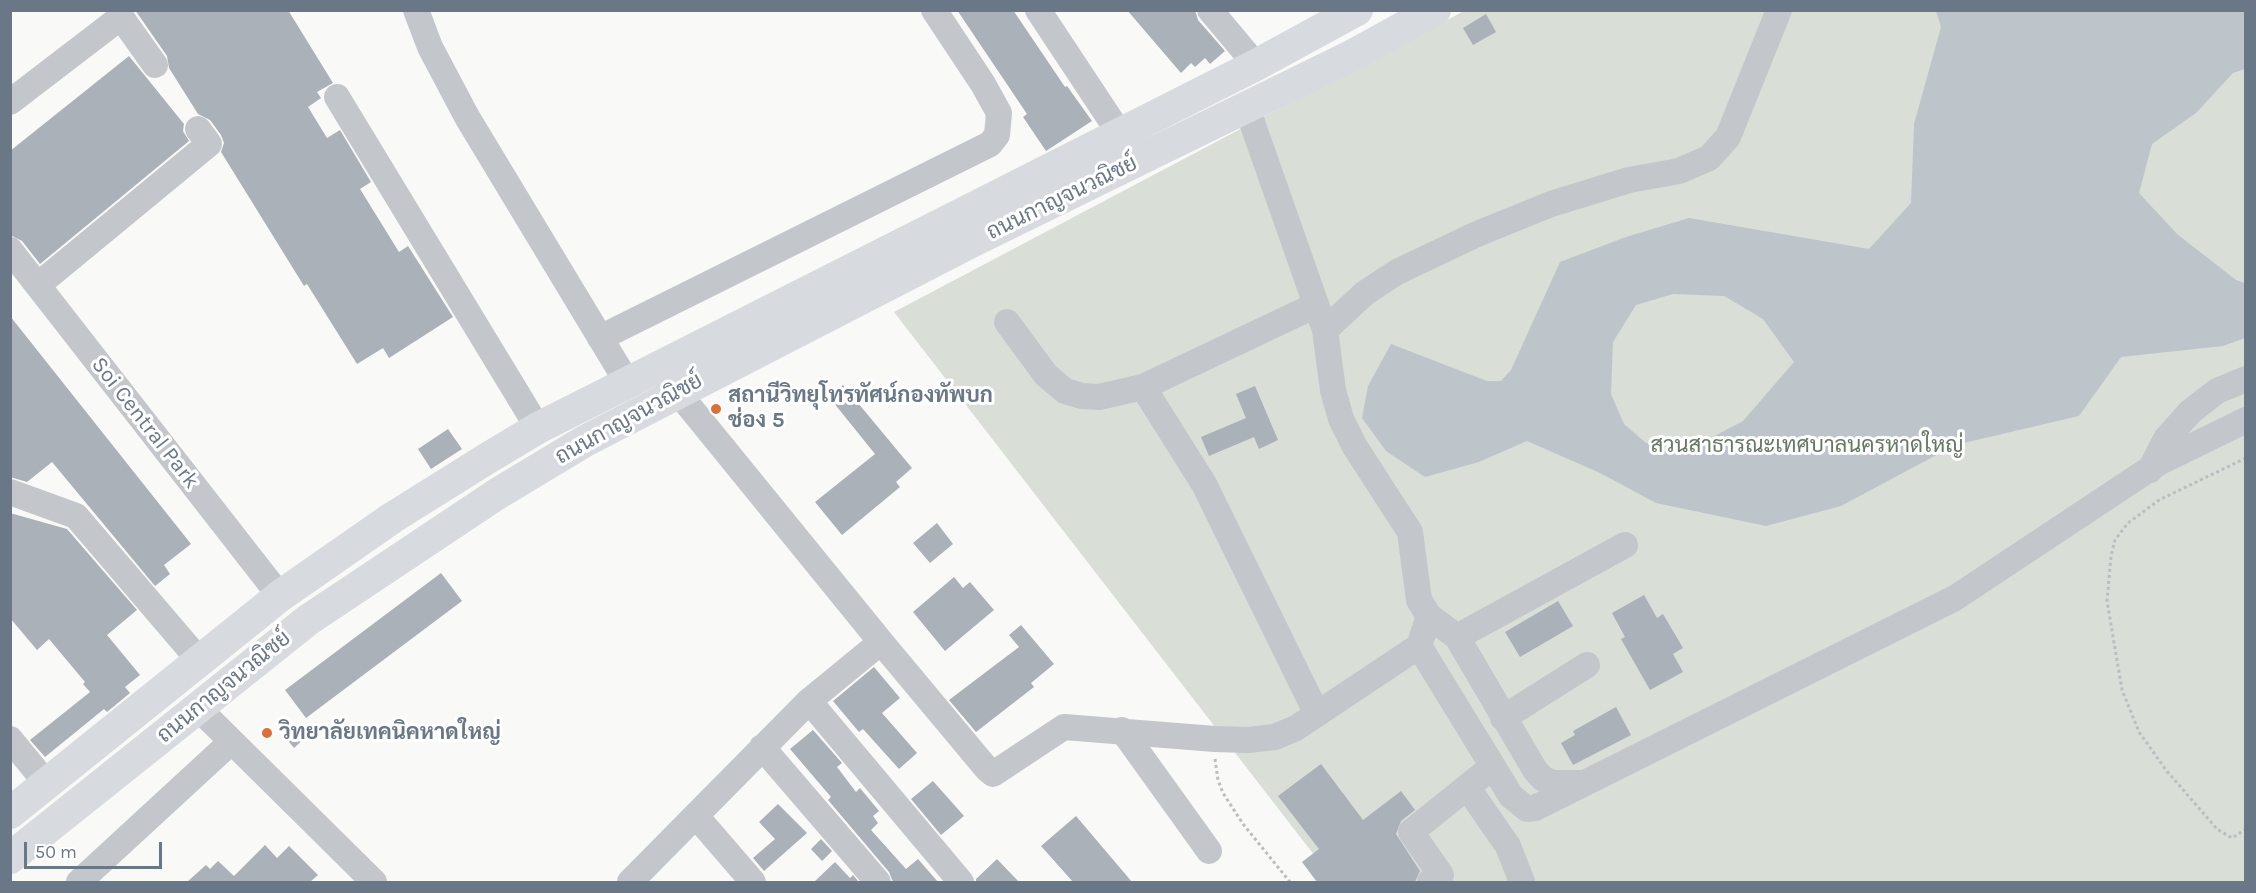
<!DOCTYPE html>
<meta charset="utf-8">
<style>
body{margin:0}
#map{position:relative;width:2256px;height:893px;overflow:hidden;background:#f9f9f7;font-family:Karla,sans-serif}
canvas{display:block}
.frame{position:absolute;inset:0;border:12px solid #6a7786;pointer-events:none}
.scale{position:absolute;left:24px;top:842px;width:138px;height:27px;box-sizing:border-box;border:3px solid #6a7786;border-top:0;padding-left:8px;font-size:18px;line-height:21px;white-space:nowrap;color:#6a7786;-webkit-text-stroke:4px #fff;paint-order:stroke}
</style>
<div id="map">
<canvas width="2256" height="893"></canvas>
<div class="frame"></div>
<div class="scale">50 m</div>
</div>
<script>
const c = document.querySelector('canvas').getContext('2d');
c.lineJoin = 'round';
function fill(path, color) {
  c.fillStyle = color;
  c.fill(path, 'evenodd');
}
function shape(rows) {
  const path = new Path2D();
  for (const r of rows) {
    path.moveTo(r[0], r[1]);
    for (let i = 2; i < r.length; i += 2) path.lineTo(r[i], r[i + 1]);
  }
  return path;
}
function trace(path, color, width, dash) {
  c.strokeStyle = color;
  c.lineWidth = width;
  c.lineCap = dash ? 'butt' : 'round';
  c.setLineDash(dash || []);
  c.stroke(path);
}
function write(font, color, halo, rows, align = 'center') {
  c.font = font + ' Karla,Sarabun,sans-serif';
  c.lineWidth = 6;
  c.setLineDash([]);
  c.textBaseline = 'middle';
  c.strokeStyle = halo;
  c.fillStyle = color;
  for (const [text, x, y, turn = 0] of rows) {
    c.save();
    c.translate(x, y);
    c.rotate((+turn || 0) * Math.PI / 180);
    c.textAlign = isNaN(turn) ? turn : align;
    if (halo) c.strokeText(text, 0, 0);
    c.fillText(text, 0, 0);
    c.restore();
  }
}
const green = shape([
 [1464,11,2245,11,2245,882,1335,882,894,312]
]);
const water = shape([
 [1936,11,2245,11,2245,69,2233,73,2196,113,2152,144,2139,193,2177,234,2236,280,2245,283,2245,338,2223,346,2121,357,2079,416,1955,445,1841,506,1766,526,1656,503,1600,473,1527,441,1479,462,1425,477,1386,451,1362,418,1368,386,1391,344,1487,381,1501,381,1511,370,1560,262,1626,237,1689,218,1869,249,1911,203,1914,124,1941,27],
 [1673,294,1724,296,1763,319,1794,362,1743,421,1688,450,1646,443,1624,424,1611,394,1613,342,1636,305]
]);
const building = shape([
 [135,10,288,10,333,83,317,92,321,98,308,107,327,138,340,130,371,182,360,189,399,252,408,246,453,317,389,358,383,348,357,364,307,284,304,286,221,152,224,143,221,135,210,120,198,114,169,68,167,56],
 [957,10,1013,10,1065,87,1067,86,1092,121,1046,151,1023,117,1027,114],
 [1127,10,1195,10,1198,20,1225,51,1210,64,1205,58,1195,67,1191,63,1181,73],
 [1486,14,1496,32,1473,45,1463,28],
 [129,56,184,124,183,131,189,141,40,264,22,241,10,235,10,151],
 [10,316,191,544,164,565,170,574,155,586,52,462,27,482,10,477],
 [843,385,912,468,896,482,900,487,842,535,815,502,875,454,829,397],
 [1255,386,1278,440,1259,449,1254,437,1209,456,1201,437,1246,418,1236,394],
 [448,429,462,449,431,469,418,449],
 [10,513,67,529,137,610,107,635,140,675,125,687,130,693,107,712,104,709,45,757,30,740,90,692,83,684,85,682,49,639,37,650,10,618],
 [937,523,953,544,930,563,913,543],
 [441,573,462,601,306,718,285,690],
 [954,577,963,588,970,582,994,610,945,651,913,612],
 [1644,595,1657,618,1663,614,1683,648,1673,654,1683,672,1650,690,1621,639,1625,637,1612,613],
 [1558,601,1573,626,1520,657,1505,632],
 [1021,625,1054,664,1031,683,1034,687,976,732,949,700,1019,647,1009,635],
 [874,667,900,698,882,713,917,753,899,769,863,729,859,732,833,701],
 [1616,707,1631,735,1573,765,1561,743,1575,735,1573,731],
 [295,726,305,738,294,748,284,736],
 [813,730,842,763,837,767,856,792,860,788,879,811,873,816,878,823,871,830,906,869,918,859,938,882,893,882,889,872,828,800,831,797,790,749],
 [1321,764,1363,820,1401,791,1415,810,1401,821,1396,834,1420,871,1415,882,1317,882,1302,862,1319,849,1278,796],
 [933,781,964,816,941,835,911,799],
 [778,804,807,833,764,871,753,858,775,839,759,822],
 [1076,816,1132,882,1073,882,1041,846],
 [821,839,832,851,822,861,811,849],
 [265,845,277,858,289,846,318,875,310,882,187,882,206,865,210,869,218,861,234,876],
 [997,859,1019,882,976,882,976,879],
 [835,862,850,878,853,875,859,882,814,882]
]);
const path = shape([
 [2246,458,2159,500,2128,523,2115,540,2111,556,2107,601,2122,690,2139,732,2166,770,2217,829,2232,838,2246,829],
 [1215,759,1218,780,1223,793,1243,824,1290,882]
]);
const minor = shape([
 [416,10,430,47,467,117,627,382],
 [1038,10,1120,134],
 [1210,10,1256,65],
 [337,97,538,428],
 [10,102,121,17,155,65],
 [1247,108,1325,330,1333,390,1341,419,1355,447,1410,532,1419,600,1429,616,1457,637,1535,770,1542,778,1553,783,1582,783],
 [10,250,280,596],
 [38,285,209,144,198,129],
 [1316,305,1143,387,1204,484,1317,714],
 [1007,322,1046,375,1065,391,1082,396,1099,397,1143,387],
 [1325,330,1365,293,1397,272,1477,234,1551,204,1629,180,1679,171,1709,158,1728,137,1779,10],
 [600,338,990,144,997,135,999,113,983,84,934,10],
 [667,379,881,642,987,769,993,774,1064,727,1215,739,1248,740,1275,737,1296,728,1419,646],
 [2150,470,2166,439,2190,412,2217,391,2246,379],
 [10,492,76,516,199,660],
 [1429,616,1419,646,1511,796,1527,809,1535,808,1955,598,2160,462,2246,420],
 [1457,637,1625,545],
 [809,701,961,882],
 [198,708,374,882],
 [1503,718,1587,665],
 [1122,730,1209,851],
 [10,739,47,784],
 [762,747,878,882],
 [1467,787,1508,846,1522,882],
 [696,816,753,882],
 [79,882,231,742],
 [630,882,809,701,881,642],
 [1430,882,1441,875,1411,832,1492,767]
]);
const major = shape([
 [10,813,280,596,392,518,488,458,538,428,1256,65,1357,10],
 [10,858,308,620,497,494,585,441,973,241,1353,55,1435,10]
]);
const markers = [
 [716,409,6,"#d97038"],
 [267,733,6,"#d97038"]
];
const streetNames = [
 ["ถนนกาญจนวณิชย์",1062,198,-26],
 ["ถนนกาญจนวณิชย์",629,419,-29],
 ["Soi Central Park",145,423,52],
 ["ถนนกาญจนวณิชย์",224,687,-39]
];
const poiNames = [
 ["สถานีวิทยุโทรทัศน์กองทัพบก",728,396],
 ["ช่อง 5",728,421],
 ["วิทยาลัยเทคนิคหาดใหญ่",279,733]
];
const parkNames = [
 ["สวนสาธารณะเทศบาลนครหาดใหญ่",1807,446]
];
fill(green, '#d9ded7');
fill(water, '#bdc5cb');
fill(building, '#aab1b8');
trace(path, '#bbbdc0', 3, [3, 3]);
trace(minor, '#c3c6ca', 26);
trace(major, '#d7dbdf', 32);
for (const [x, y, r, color] of markers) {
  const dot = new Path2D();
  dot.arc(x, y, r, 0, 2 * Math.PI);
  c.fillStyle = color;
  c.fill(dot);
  trace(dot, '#fff', 2);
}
write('22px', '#6a7786', '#fff', streetNames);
write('bold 22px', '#6a7786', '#fff', poiNames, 'left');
write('22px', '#667965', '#fff', parkNames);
</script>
